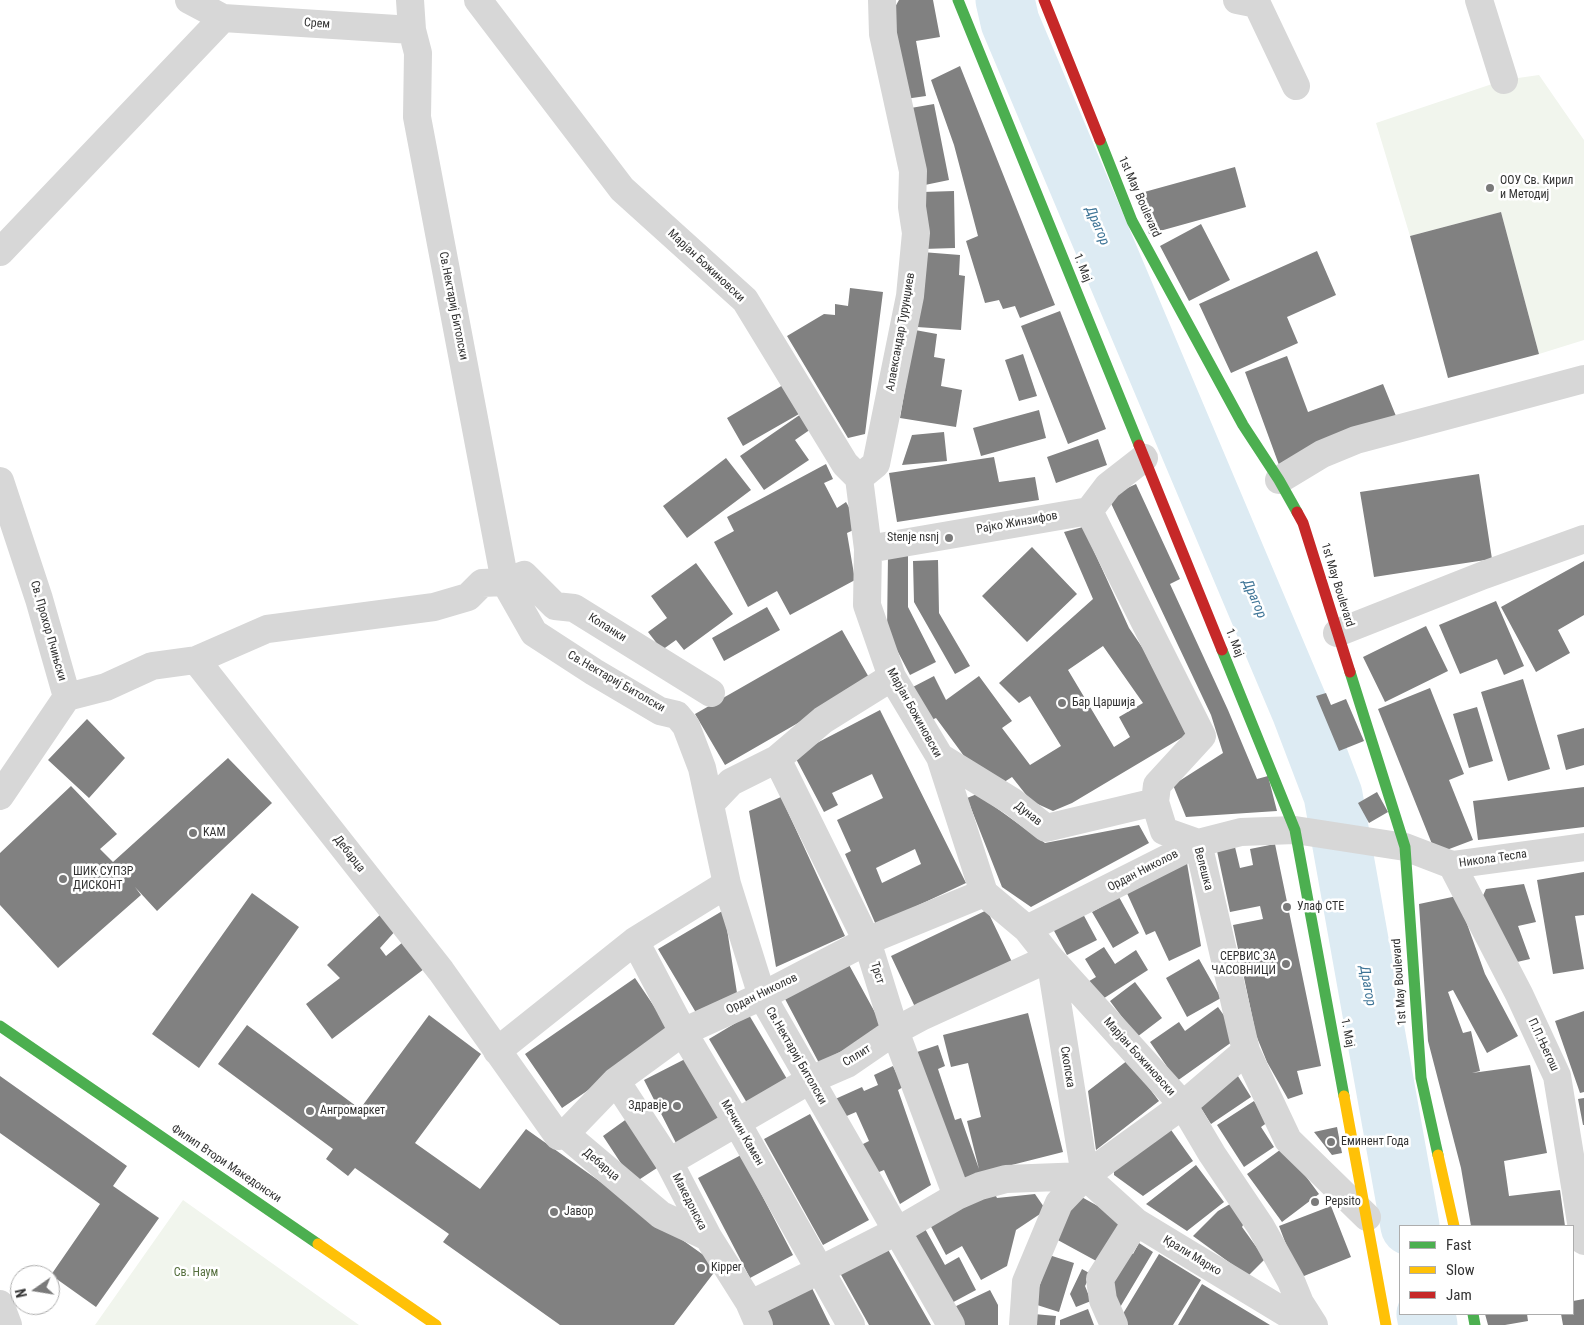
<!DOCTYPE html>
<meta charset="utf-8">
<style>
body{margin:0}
#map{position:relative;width:1584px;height:1325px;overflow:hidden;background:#fff;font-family:"Roboto Condensed",sans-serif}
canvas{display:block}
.legend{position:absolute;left:1399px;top:1225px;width:175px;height:90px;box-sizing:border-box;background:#fff;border:1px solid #adadad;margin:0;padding:6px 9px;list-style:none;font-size:15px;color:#333}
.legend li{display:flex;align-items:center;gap:10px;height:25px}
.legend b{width:25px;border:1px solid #adadad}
.north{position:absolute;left:10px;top:1265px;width:50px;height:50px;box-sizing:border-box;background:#fff;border:1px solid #adadad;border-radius:50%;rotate:257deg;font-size:14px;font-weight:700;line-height:20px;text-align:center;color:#333}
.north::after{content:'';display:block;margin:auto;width:18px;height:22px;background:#7a7a7a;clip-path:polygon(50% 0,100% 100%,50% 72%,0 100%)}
</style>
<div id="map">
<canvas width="1584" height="1325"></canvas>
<ul class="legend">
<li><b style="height:6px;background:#4caf50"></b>Fast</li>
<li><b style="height:6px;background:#ffc107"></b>Slow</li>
<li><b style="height:6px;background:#c62828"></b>Jam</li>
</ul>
<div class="north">N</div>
</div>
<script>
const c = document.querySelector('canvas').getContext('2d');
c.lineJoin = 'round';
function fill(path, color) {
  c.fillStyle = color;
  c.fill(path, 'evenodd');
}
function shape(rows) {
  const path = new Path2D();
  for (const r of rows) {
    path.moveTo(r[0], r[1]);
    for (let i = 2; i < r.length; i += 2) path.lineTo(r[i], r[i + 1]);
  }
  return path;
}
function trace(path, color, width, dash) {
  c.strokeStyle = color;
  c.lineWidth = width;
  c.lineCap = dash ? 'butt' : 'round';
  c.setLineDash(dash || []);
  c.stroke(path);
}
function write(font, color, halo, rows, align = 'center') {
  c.font = font + ' "Roboto Condensed",sans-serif';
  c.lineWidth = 5;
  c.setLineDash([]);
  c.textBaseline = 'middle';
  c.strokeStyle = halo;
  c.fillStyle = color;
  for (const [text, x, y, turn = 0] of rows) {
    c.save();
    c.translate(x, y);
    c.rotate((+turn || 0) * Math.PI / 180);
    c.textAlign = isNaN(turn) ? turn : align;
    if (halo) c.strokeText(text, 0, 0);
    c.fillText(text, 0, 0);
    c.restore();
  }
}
const green = shape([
 [1539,75,1584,140,1584,340,1539,354,1501,212,1410,236,1376,123,1504,80],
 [183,1200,359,1325,95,1325]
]);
const river = shape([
 [1005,0,1010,22,1301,711,1333,795,1410,1226],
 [1426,1314,1428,1325]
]);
const building = shape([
 [899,0,933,0,940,37,916,41,926,96,905,99,890,16],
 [960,66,1055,305,1020,318,1015,306,1003,309,999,300,985,303,966,241,978,236,954,145,931,80],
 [934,104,949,180,920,186,905,109],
 [1235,167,1246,207,1149,234,1137,194],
 [954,191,955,248,923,249,922,192],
 [1501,212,1539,354,1448,378,1410,236],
 [1201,224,1230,280,1189,301,1160,246],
 [1317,251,1336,295,1287,317,1298,343,1231,373,1199,304],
 [922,252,960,255,959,275,965,276,961,330,917,327],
 [850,288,883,292,865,434,848,438,787,336,824,314,835,315,835,304,848,306],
 [1060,311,1106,429,1068,444,1021,326],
 [915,330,937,334,934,357,945,359,941,386,962,390,956,427,900,418],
 [1023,354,1037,396,1019,401,1005,360],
 [1287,356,1308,412,1383,384,1398,421,1279,465,1245,372],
 [783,385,799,414,743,446,727,418],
 [1039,410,1046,438,981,456,973,428],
 [801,414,811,429,795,440,809,460,764,490,740,456],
 [944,432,947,461,902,465,912,435],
 [1098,439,1107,465,1056,483,1047,457],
 [994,457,999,482,1035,477,1039,500,897,522,889,473],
 [726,458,751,490,687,538,663,506],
 [826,464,833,479,824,483,837,508,846,502,860,527,847,533,855,580,790,615,777,591,748,607,714,542,734,531,727,517],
 [1479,474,1492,559,1374,577,1360,492],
 [1136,484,1180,579,1170,584,1228,710,1257,779,1268,776,1277,811,1186,817,1173,785,1223,753,1211,715,1108,497],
 [1083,527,1129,628,1170,688,1193,731,1072,803,1053,811,1031,801,1012,777,998,786,964,756,936,718,925,723,909,689,934,676,946,700,979,676,1012,721,1002,728,1030,765,1061,746,1030,696,1019,703,999,683,1093,599,1064,532],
 [1103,646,1143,703,1119,717,1130,737,1114,747,1068,670],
 [1032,547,1077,594,1027,642,982,596],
 [888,555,908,555,908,607,936,662,910,675,887,631],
 [938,560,939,613,970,666,955,674,914,602,913,561],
 [1584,561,1584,615,1558,630,1570,653,1536,672,1501,607],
 [696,563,733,614,684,650,676,640,662,650,648,632,667,618,651,596],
 [1496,601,1524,666,1504,675,1497,659,1460,674,1439,625],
 [767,607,780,630,724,661,712,638],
 [1426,626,1448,671,1385,702,1363,657],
 [842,630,871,681,725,765,695,714],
 [1523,679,1550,769,1508,781,1481,692],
 [1430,688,1464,774,1449,780,1473,840,1436,854,1378,709],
 [1326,693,1331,705,1346,699,1364,741,1339,751,1316,696],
 [1477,707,1493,761,1469,768,1453,714],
 [880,710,966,883,876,925,845,854,851,851,837,820,883,798,872,774,832,793,838,805,824,812,794,755],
 [915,849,921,864,882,883,876,868],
 [87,719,125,758,89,798,48,760],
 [1584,728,1584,765,1566,770,1557,735],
 [228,758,272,803,157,911,135,887,141,895,58,968,0,905,0,853,71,786,117,834,100,849,113,862],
 [1584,787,1584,827,1478,840,1473,801],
 [1377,792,1388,812,1369,823,1358,803],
 [977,794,1045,843,1139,825,1149,843,1031,907,1002,887,967,798],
 [781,797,845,936,776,967,749,811],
 [1275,844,1321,1066,1297,1071,1303,1094,1288,1099,1267,1062,1256,1035,1233,925,1263,919,1260,906,1230,912,1217,851,1235,847,1240,868,1253,865,1250,849],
 [1187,863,1201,946,1169,961,1155,931,1146,935,1126,891],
 [1584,872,1584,915,1575,916,1584,969,1553,974,1537,880],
 [1524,884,1536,922,1518,926,1530,959,1517,962,1481,900,1486,889],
 [252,893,299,927,199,1068,152,1034],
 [1457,896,1485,974,1518,1036,1487,1053,1453,990,1448,992,1463,1033,1471,1031,1480,1071,1472,1073,1530,1065,1547,1153,1504,1161,1509,1196,1560,1190,1565,1226,1471,1226,1461,1168,1428,1041,1419,904],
 [1119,897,1139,933,1113,948,1092,912],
 [724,910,737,993,698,1016,658,949],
 [987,910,1012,962,915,1007,891,956],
 [383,912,397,929,380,948,386,956,403,942,424,969,332,1039,306,1004,340,978,327,965],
 [1082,912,1097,940,1067,955,1052,927],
 [1104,947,1115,964,1136,950,1148,970,1098,1002,1086,983,1096,977,1085,959],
 [1199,959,1221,998,1187,1017,1166,978],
 [848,963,884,1029,819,1063,784,997],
 [635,978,672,1033,562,1108,525,1054],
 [1135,982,1162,1018,1137,1037,1110,1001],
 [1218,1007,1239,1037,1177,1081,1150,1042,1179,1022,1185,1031],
 [1584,1011,1584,1092,1580,1093,1555,1021],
 [1028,1013,1063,1152,980,1173,956,1182,914,1053,938,1045,945,1066,938,1069,955,1120,961,1118,979,1169,967,1121,981,1117,968,1063,951,1067,943,1035],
 [429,1015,481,1054,415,1143,480,1189,526,1129,719,1266,674,1325,560,1325,443,1242,449,1234,355,1168,348,1176,326,1159,333,1149,218,1064,247,1025,360,1109],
 [749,1015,787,1079,747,1103,709,1039],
 [689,1057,722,1122,677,1145,644,1080],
 [1128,1060,1159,1101,1096,1150,1088,1091],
 [893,1066,903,1087,898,1090,931,1185,900,1204,884,1170,874,1174,861,1145,869,1141,856,1112,842,1118,833,1100,862,1087,864,1091,878,1085,874,1075],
 [1236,1073,1251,1097,1211,1124,1196,1100],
 [0,1076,127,1166,113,1186,159,1218,96,1307,51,1275,100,1204,0,1133],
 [1584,1098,1584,1125,1583,1125,1578,1099],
 [1254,1101,1268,1122,1261,1127,1274,1147,1244,1167,1217,1125],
 [810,1114,869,1220,823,1245,764,1139],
 [628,1118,660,1166,634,1183,603,1136],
 [1169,1127,1193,1161,1143,1196,1114,1175,1114,1166],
 [1337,1127,1342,1153,1332,1155,1314,1132],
 [1284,1147,1319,1194,1282,1222,1247,1174],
 [741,1155,793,1255,750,1278,698,1178],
 [1196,1165,1224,1202,1187,1231,1146,1204],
 [992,1188,997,1198,1035,1194,1046,1210,1016,1230,1007,1266,981,1280,962,1246,946,1255,929,1223],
 [1078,1195,1123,1220,1100,1263,1054,1238],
 [1230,1204,1246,1219,1242,1227,1265,1259,1248,1276,1193,1236,1218,1211],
 [1331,1206,1351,1257,1299,1278,1279,1226],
 [924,1227,945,1265,959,1257,976,1290,946,1306,909,1235],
 [1139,1243,1153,1252,1119,1309,1107,1283,1126,1250,1133,1254],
 [886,1246,931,1325,869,1325,840,1273],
 [1159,1254,1201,1280,1173,1325,1124,1325,1121,1317],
 [1049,1255,1074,1263,1059,1312,1034,1304],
 [1082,1269,1091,1274,1085,1286,1091,1301,1076,1307,1070,1294],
 [1202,1284,1270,1325,1178,1325],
 [811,1286,830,1325,768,1325,761,1309],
 [990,1290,998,1305,998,1325,961,1325,952,1308],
 [1584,1299,1584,1325,1563,1325,1561,1314,1573,1314,1573,1301],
 [1088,1309,1094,1325,1060,1325,1060,1320],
 [1034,1314,1056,1316,1055,1325,1033,1325],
 [1485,1314,1527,1314,1528,1321,1505,1325,1488,1325]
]);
const street = shape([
 [410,0,412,30,418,53,417,117,505,582,534,633,594,672,660,711,677,715,686,726,702,768,727,884,762,996,951,1325],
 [478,0,622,189,745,300,845,464,859,478,868,549,867,605,892,677,940,757,984,893,1027,929,1050,958,1183,1105,1212,1154,1261,1227,1291,1281,1300,1303,1314,1325],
 [1237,0,1257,4,1296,86],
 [1479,0,1504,80],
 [223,18,412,30],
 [0,252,223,18,189,0],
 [859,478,876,464,910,296,916,233,912,207,913,171,883,34,882,0],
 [1279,480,1322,454,1356,440,1584,379],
 [0,481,39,599,67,697,0,796],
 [1089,511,1202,736,1157,785,1155,802,1164,831,1198,843,1246,1051,1288,1140,1367,1217],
 [868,549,1089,511,1108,486,1144,458],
 [1337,633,1484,575,1584,539],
 [196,660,441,971,558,1136,565,1134],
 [67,697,106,687,152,666,196,660,267,629,434,607,468,597,482,583,505,582,524,575,555,606,574,608,711,693],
 [940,757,1013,802,1046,828,1155,802],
 [777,759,867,941,895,1031,957,1196],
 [710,804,731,782,777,759,823,720,892,677],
 [1452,865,1519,994,1557,1076,1584,1241],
 [1027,929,1198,843,1241,832,1295,830,1405,847,1452,865,1584,847],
 [635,941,683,1032,737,1123,851,1325],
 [497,1051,635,941,727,884],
 [616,1081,669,1162,708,1237,749,1302,759,1325],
 [565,1134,616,1081,683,1032,762,996,867,941,984,893],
 [565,1134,661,1215,708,1237],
 [669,1162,810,1080,847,1064,895,1031,923,1016,1050,958,1085,1176],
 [1085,1176,1136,1222,1306,1325],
 [749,1302,757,1301,820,1270,897,1231,957,1196,980,1186,1006,1179,1085,1176],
 [0,1304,8,1325],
 [1023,1325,1026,1282,1059,1203,1085,1176,1183,1105,1246,1051],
 [1114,1325,1103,1300,1100,1279,1136,1222]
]);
const fast = shape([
 [958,0,1139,445],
 [1100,140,1132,221,1243,425,1279,480,1297,512],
 [1222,650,1295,830,1344,1096],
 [1350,672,1405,847,1421,1078,1438,1155],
 [0,1026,318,1244],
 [1473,1314,1475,1325]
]);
const slow = shape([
 [1344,1096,1386,1325],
 [1438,1155,1454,1226],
 [318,1244,436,1325]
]);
const jam = shape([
 [1044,0,1100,140],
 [1139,445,1222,650],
 [1297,512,1303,523,1350,672]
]);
const markers = [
 [1490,188,5,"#7a7a7a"],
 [949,538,5,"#7a7a7a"],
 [1062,703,5,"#7a7a7a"],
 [193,833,5,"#7a7a7a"],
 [63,879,5,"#7a7a7a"],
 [1287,907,5,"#7a7a7a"],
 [1286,964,5,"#7a7a7a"],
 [677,1106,5,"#7a7a7a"],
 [310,1111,5,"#7a7a7a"],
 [1331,1142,5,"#7a7a7a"],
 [1315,1202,5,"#7a7a7a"],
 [554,1212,5,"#7a7a7a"],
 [701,1268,5,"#7a7a7a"]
];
const streetNames = [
 ["Срем",317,24,4],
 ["1st May Boulevard",1139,197,66],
 ["Марјан Божиновски",706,266,43],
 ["1. Мај",1082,268,68],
 ["Св.Нектариј Битолски",453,306,79],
 ["Алаександар Турунџиев",901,332,-80],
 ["Рајко Жинзифов",1017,523,-10],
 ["1st May Boulevard",1337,585,73],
 ["Копанки",607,628,32],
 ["Св. Прохор Пчињски",48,631,74],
 ["1. Мај",1234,643,68],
 ["Св.Нектариј Битолски",616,682,30],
 ["Марјан Божиновски",914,713,61],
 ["Дунав",1028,814,38],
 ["Дебарца",349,854,52],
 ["Никола Тесла",1493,859,-8],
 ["Велешка",1203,869,75],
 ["Ордан Николов",1143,871,-27],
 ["Трст",877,973,73],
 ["1st May Boulevard",1400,982,-94],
 ["Ордан Николов",762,994,-26],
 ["1. Мај",1347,1033,79],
 ["П.П.Његош",1543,1045,65],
 ["Св.Нектариј Битолски",796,1056,60],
 ["Сплит",857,1056,-32],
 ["Марјан Божиновски",1139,1057,48],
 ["Скопска",1067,1067,81],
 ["Мечкин Камен",742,1133,60],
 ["Филип Втори Македонски",226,1164,34],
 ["Дебарца",601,1165,40],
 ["Македонска",689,1202,63],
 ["Крали Марко",1192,1256,31]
];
const poiNames = [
 ["ООУ Св. Кирил",1500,181],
 ["и Методиј",1500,195],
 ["Stenje nsnj",939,538,"right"],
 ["Бар Царшија",1072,703],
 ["KAM",203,833],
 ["ШИК СУПЗР",73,872],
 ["ДИСКОНТ",73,886],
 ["Улаф СТЕ",1297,907],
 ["СЕРВИС ЗА",1276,957,"right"],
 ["ЧАСОВНИЦИ",1276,971,"right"],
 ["Здравје",667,1106,"right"],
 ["Ангромаркет",320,1111],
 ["Еминент Года",1341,1142],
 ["Pepsito",1325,1202],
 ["Јавор",564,1212],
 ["Kipper",711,1268]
];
const parkNames = [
 ["Св. Наум",196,1273]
];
const waterNames = [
 ["Драгор",1097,226,67],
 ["Драгор",1254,599,67],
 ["Драгор",1367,986,80]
];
fill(green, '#f1f5ed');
trace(river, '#ddebf3', 59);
fill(building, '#818181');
trace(street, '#d7d7d7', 28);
trace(fast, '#4caf50', 11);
trace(slow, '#ffc107', 11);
trace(jam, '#c62828', 11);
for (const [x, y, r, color] of markers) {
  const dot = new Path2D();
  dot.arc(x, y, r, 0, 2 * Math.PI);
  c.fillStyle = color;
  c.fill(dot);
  trace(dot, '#fff', 2);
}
write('12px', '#333', '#fff', streetNames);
write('12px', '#333', '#fff', poiNames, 'left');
write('12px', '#56703f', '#fff', parkNames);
write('italic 14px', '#3f7597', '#fff', waterNames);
</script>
